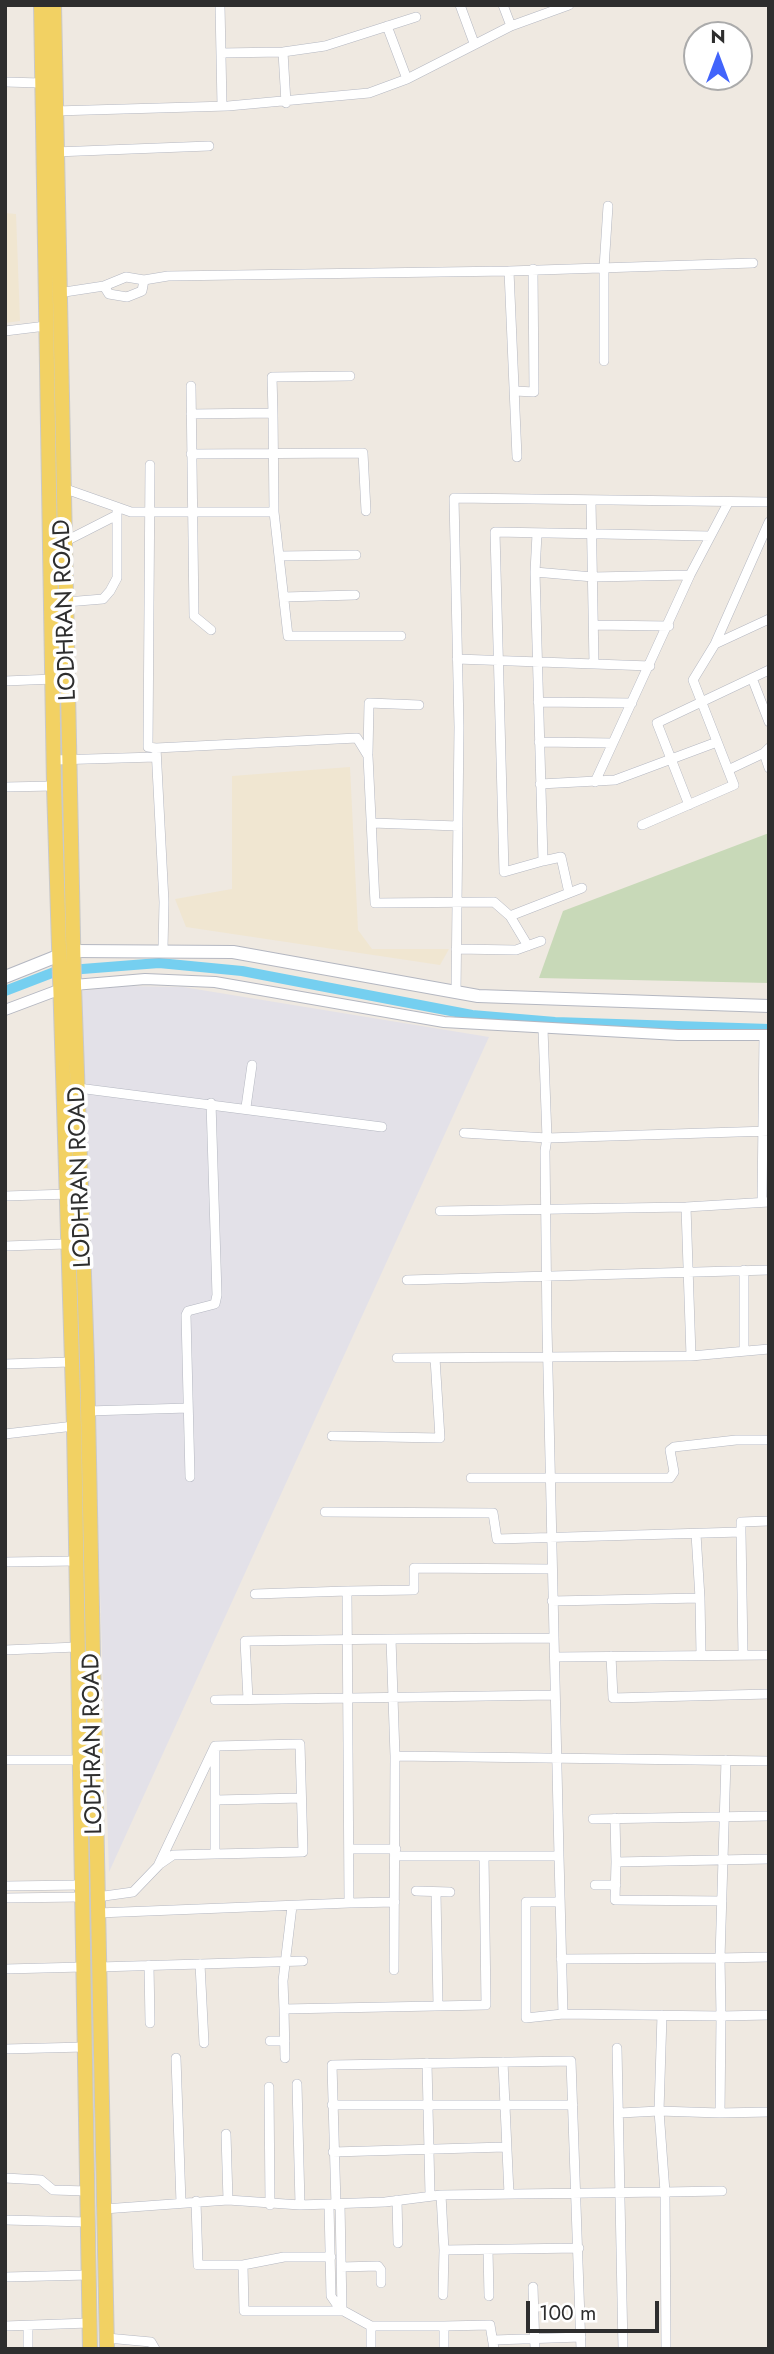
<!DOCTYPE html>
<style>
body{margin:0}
#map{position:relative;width:774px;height:2354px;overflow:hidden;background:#efe9e1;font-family:Jost,sans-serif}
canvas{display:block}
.frame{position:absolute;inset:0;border:7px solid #2e2e2e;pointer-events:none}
.north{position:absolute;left:683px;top:21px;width:70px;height:70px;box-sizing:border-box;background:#fff;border:2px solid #ababab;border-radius:50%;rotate:0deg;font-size:19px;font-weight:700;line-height:28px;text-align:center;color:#2e2e2e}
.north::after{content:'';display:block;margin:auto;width:24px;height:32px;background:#4264fb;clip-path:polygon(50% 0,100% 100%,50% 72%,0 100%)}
.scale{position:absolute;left:526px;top:2301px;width:133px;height:32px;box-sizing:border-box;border:4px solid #2e2e2e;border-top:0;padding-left:9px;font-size:21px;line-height:24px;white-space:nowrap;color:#2e2e2e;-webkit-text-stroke:5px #fff;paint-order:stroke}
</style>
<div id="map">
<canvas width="774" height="2354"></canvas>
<div class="frame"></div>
<div class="north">N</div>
<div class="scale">100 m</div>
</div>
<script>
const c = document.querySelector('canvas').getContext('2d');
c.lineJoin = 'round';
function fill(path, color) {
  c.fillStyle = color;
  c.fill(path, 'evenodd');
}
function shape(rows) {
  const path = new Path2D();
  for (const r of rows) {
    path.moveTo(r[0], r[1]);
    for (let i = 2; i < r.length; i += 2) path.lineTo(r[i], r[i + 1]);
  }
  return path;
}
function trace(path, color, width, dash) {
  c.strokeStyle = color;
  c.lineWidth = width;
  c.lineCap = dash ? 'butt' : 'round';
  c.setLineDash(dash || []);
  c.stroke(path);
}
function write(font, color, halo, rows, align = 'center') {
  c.font = font + ' Jost,sans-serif';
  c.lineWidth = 7;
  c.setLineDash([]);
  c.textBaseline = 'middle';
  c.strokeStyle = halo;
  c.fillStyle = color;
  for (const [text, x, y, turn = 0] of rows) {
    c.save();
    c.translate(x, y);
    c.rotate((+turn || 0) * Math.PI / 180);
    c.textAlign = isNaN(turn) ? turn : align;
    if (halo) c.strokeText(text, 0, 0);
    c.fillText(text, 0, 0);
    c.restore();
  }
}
const industrial = shape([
 [123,986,183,987,489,1037,109,1872,81,991]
]);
const education = shape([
 [5,213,16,214,20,321,5,323],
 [350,767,358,930,372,949,449,949,440,965,186,927,175,899,232,889,232,776]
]);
const cemetery = shape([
 [769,833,769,983,539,978,563,911]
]);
const canal = shape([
 [5,991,57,971,159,963,242,971,472,1015,555,1022,769,1029]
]);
const minor = shape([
 [220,5,222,106],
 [460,5,474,43],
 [503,5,511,26],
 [387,26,407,79],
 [283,52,286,103],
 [221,53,283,52,325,46,416,17],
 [5,82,41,83],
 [55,111,228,106,369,93,407,79,511,26,569,5],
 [55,152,209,146],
 [509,271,517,457],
 [104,286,109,294,127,297,142,291,144,280],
 [58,293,104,286,126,277,144,280,168,276,509,271,753,263],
 [5,331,46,326],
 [604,361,604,268,608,206],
 [191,386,194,616,211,630],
 [515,391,534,392,533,269],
 [273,413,272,377,350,376],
 [191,414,273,413,274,512],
 [191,454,363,453,366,511],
 [150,465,148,747,156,748],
 [63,488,131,512,274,512,288,636,401,636],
 [591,501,594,664],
 [537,534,535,572,543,861,504,872,495,532,710,536],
 [64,542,117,515],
 [279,556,356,555],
 [535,572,593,577,690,575],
 [284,597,355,595],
 [66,602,103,599,110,591,117,578,117,508],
 [594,625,669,626],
 [715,644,769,619],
 [457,659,650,666],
 [752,678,769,722],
 [5,681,54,679],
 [538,702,632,703],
 [539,742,613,743],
 [764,753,769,768],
 [368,754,369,703,419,705],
 [54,760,156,757],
 [728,770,764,753,769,748],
 [595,782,690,575,728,503],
 [540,784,615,780,717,742],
 [5,787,54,786],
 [689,805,657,723,769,670],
 [372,823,458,826],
 [642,825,734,785,693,680,715,644,769,522],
 [543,861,561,857,569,893],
 [510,916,582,888],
 [163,949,164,902,156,748,357,738,368,756,375,903,494,902,510,916,528,946],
 [456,949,516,950,541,941],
 [456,993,459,727,454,498,769,502],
 [78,1088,382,1127],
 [246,1107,252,1065],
 [464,1133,547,1138,543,1029],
 [5,1196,70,1194],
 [762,1202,764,1035],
 [686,1207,691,1356],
 [440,1211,686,1207,769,1202],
 [5,1246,66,1244],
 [744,1270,744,1349],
 [407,1280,769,1270],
 [397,1358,691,1356,769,1349],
 [5,1364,71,1362],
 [88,1411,188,1408],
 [5,1434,74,1426],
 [332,1436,440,1438,435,1358],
 [190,1477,186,1315,188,1311,215,1304,217,1295,211,1103],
 [471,1478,670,1478,674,1472,670,1450,674,1447,736,1440,769,1440],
 [325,1512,493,1513,497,1539,741,1532,741,1522,769,1521],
 [741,1532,743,1655],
 [696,1534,700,1598],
 [5,1562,75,1561],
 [347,1591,414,1590,414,1568,552,1569],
 [552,1601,700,1598,701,1655],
 [552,1638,391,1639,395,1756,769,1761],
 [5,1650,77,1647],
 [611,1656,613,1698,769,1694],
 [555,1657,769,1655],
 [248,1699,245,1641,391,1639],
 [215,1700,555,1695],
 [5,1760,79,1760],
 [726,1760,720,1958,769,1957],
 [216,1800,301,1798],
 [615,1818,616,1862,769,1859],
 [593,1819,769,1816],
 [350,1849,396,1849],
 [396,1856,559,1856,563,2014,721,2016,720,1958,561,1959],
 [559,1856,547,1327,545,1151,547,1138,769,1131],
 [616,1862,615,1900,722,1901],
 [160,1864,173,1855,215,1854],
 [595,1885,616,1885],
 [5,1886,82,1885],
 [416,1891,450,1892],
 [436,1892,438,2006],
 [97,1897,133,1892,158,1866,215,1746,300,1744,303,1852,215,1854,215,1746],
 [5,1898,82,1897],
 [560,1902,526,1902,526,2018,563,2014],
 [349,1903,395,1902],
 [292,1906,283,1981,284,2009,486,2005,484,1856],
 [98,1913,349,1903,347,1591,255,1594],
 [200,1964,204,2043],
 [149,1965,150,2023],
 [99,1967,303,1961],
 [5,1969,83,1967],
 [394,1970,395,1756],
 [284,2009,285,2058],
 [662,2015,659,2111,665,2192,722,2191],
 [270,2041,285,2041],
 [617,2048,623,2349],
 [5,2049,85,2047],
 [176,2058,181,2203],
 [503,2062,509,2194],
 [427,2063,430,2195],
 [297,2084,300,2205],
 [269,2087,270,2205],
 [332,2105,573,2105],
 [620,2113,659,2111,720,2113,721,2016,769,2015],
 [720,2113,769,2112],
 [226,2134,228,2200],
 [333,2152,505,2147],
 [5,2178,41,2180,53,2190,87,2191],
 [441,2195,444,2250,579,2248],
 [397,2200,398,2243],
 [196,2201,198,2265,243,2265,284,2257,331,2257],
 [329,2205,331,2296,340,2309,371,2326,371,2349],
 [336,2205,332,2065,571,2061,581,2349],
 [104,2209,228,2200,300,2205,385,2202,441,2195,665,2192,666,2349],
 [5,2220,88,2222],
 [488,2250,489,2296],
 [243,2265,244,2311,342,2311,340,2204],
 [341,2267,378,2266,381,2270,381,2283],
 [5,2277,89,2275],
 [533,2287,535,2349],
 [443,2295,444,2250],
 [5,2326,89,2323],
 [371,2326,444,2326,444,2349],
 [444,2326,490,2325,494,2349],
 [107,2338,151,2342,155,2349],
 [494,2340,581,2337],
 [28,2349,28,2326]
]);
const tertiary = shape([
 [74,985,145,979,215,982,444,1022,678,1035,769,1035],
 [5,1010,61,989]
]);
const secondary = shape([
 [73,951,233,952,478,996,769,1006],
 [5,977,60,955]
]);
const primary = shape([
 [41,5,54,786,74,1426,90,2349],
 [54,5,74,985,87,1361,107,2349]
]);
const streetNames = [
 ["LODHRAN ROAD",66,610,-92],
 ["LODHRAN ROAD",81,1177,-92],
 ["LODHRAN ROAD",94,1744,-91]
];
fill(industrial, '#e3e1e8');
fill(education, '#f0e6d1');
fill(cemetery, '#c8d9b8');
trace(canal, '#75cff0', 10);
trace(minor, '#b4b7c1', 10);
trace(tertiary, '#b4b7c1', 12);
trace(secondary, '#b4b7c1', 14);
trace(primary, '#c9c9c9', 16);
trace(minor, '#fff', 9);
trace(tertiary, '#fff', 10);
trace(secondary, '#fff', 12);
trace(primary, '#f2d163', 14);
write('24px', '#2e2e2e', '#fff', streetNames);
</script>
